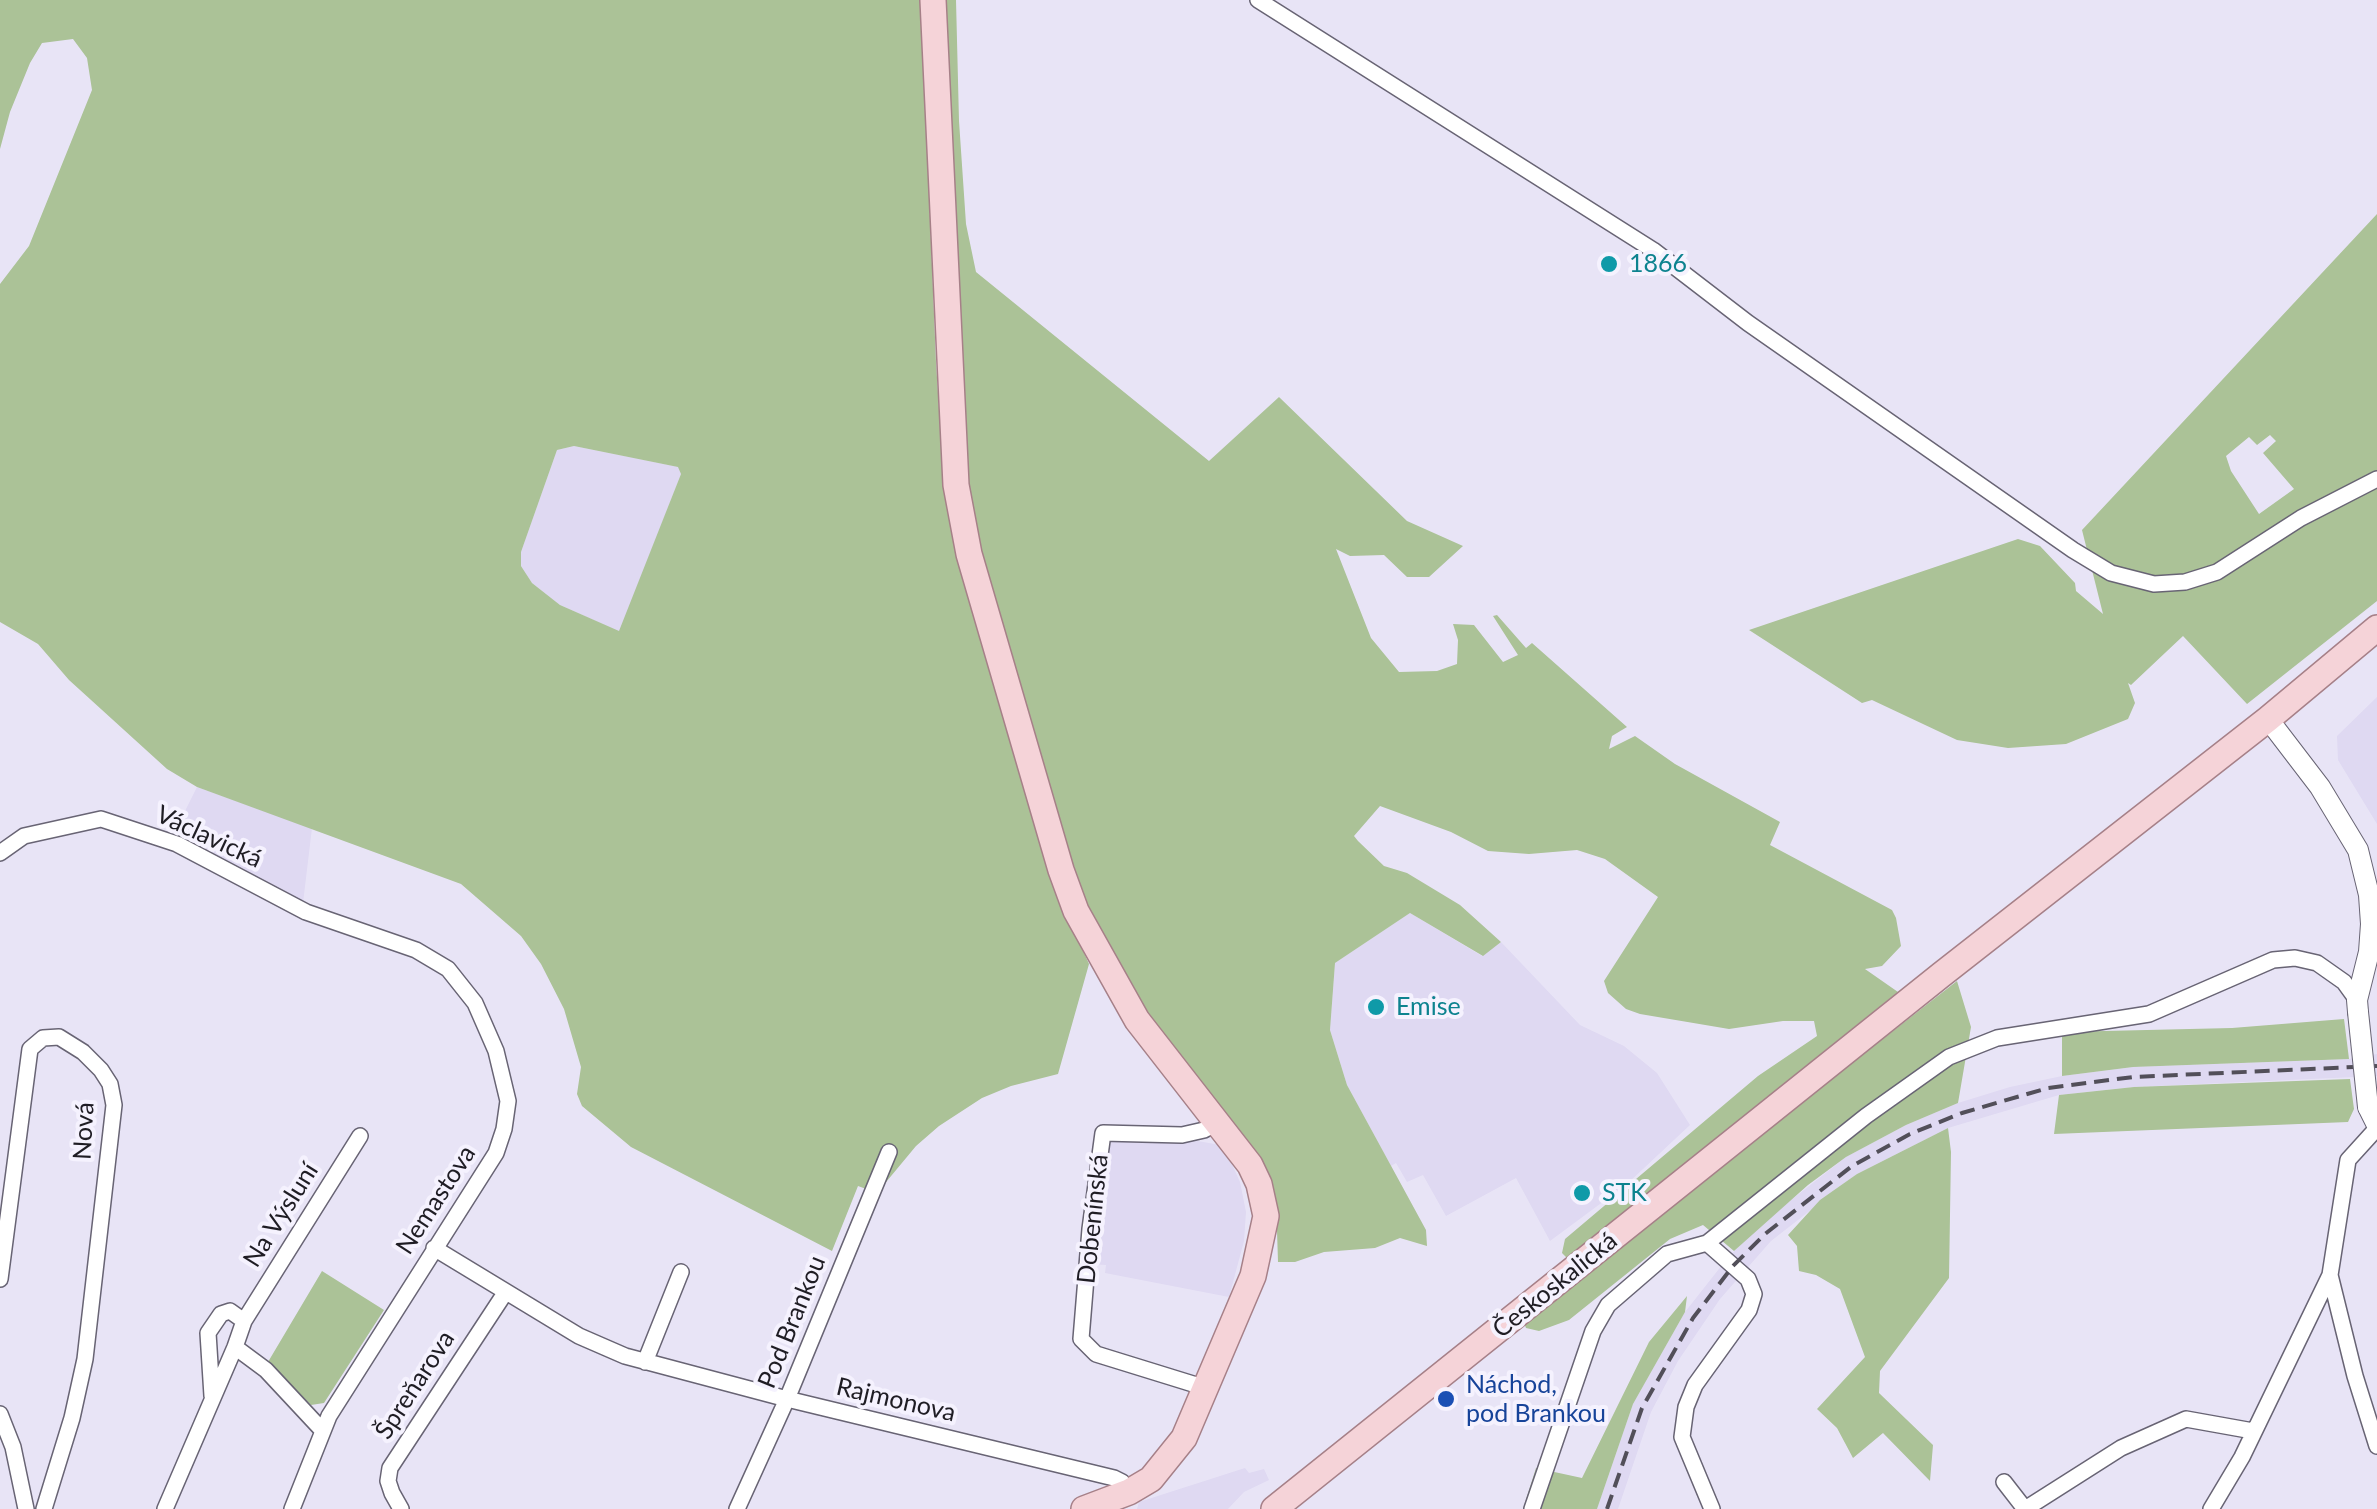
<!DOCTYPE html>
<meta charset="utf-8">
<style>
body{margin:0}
canvas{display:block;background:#e8e4f6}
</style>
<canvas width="2377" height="1509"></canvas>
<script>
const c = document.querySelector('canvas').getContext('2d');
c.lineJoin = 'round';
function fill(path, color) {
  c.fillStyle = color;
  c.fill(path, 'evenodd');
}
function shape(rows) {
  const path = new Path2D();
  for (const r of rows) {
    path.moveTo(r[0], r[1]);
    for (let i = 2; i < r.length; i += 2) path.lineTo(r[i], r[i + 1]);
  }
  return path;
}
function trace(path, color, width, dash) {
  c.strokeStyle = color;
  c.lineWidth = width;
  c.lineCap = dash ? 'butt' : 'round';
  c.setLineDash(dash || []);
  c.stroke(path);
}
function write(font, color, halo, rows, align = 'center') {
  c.font = font + ' Lato,sans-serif';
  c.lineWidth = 8;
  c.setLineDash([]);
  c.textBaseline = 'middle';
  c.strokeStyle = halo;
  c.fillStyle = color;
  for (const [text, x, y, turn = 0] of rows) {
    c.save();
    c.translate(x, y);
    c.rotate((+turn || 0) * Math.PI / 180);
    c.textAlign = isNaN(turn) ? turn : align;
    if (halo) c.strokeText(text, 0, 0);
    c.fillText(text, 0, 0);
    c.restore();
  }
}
const built = shape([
 [574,446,679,467,681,474,620,632,560,605,532,583,521,566,521,552,557,450],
 [2377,697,2377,824,2338,760,2337,736],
 [197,787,312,828,303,903,175,831],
 [1410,913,1482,956,1501,942,1580,1025,1624,1046,1657,1073,1690,1125,1627,1184,1550,1241,1516,1178,1446,1216,1423,1175,1407,1182,1396,1163,1391,1166,1347,1085,1330,1030,1335,963],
 [2377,1054,2377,1076,2134,1087,2059,1095,1948,1128,1857,1174,1771,1241,1720,1299,1678,1361,1651,1412,1618,1509,1597,1509,1633,1404,1685,1312,1726,1260,1758,1226,1846,1157,1906,1125,1958,1103,2010,1087,2062,1076,2133,1067,2349,1059],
 [1106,1138,1192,1140,1220,1145,1226,1151,1240,1182,1246,1212,1244,1241,1229,1297,1105,1273,1106,1265,1090,1264],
 [1245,1468,1249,1473,1264,1469,1269,1480,1244,1492,1228,1509,1137,1509,1139,1502]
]);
const green = shape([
 [0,0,921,0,936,362,944,487,951,530,1049,874,1089,964,1058,1074,1011,1086,982,1098,939,1126,916,1146,877,1193,858,1186,832,1251,631,1147,582,1106,577,1094,581,1067,564,1009,541,964,521,936,461,884,197,787,167,769,69,680,38,644,0,622,0,284,29,246,92,90,87,58,73,39,42,43,30,63,10,112,0,149],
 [574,446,678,467,681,474,619,631,560,605,532,583,521,566,521,552,557,450],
 [945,0,956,0,959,121,966,224,976,272,1209,461,1279,397,1407,521,1463,546,1429,577,1407,577,1384,555,1350,556,1336,549,1371,638,1399,672,1437,671,1457,664,1458,640,1453,624,1474,625,1503,662,1518,655,1493,616,1497,615,1526,648,1532,643,1627,727,1612,736,1609,749,1635,736,1675,764,1780,822,1770,845,1892,910,1896,918,1901,946,1882,966,1865,969,1898,992,1567,1258,1562,1253,1565,1239,1758,1076,1817,1036,1814,1021,1783,1021,1729,1029,1640,1014,1626,1009,1608,993,1604,981,1658,897,1605,859,1577,850,1529,854,1488,851,1451,832,1380,806,1354,836,1358,841,1384,866,1407,873,1460,905,1501,942,1483,956,1410,913,1335,963,1330,1030,1347,1085,1426,1230,1427,1246,1400,1238,1375,1248,1324,1252,1295,1262,1278,1262,1276,1199,1260,1159,1147,1014,1087,906,1072,866,980,551,968,484],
 [2377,214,2377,601,2247,704,2183,636,2131,685,2128,683,2135,703,2128,719,2066,744,2008,748,1957,740,1872,700,1862,703,1749,630,2018,539,2040,546,2075,583,2076,591,2103,614,2082,530],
 [2270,435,2276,441,2263,453,2294,489,2259,514,2231,471,2226,456,2249,437,2257,445],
 [1957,981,1971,1027,1958,1103,1906,1125,1846,1157,1808,1185,1734,1251,1703,1225,1670,1239,1569,1320,1539,1331,1526,1328,1523,1320],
 [2344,1019,2349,1059,2133,1067,2062,1076,2062,1032,2232,1028],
 [2350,1079,2354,1109,2348,1122,2054,1134,2059,1095,2134,1087],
 [1948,1128,1951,1152,1949,1278,1880,1371,1879,1393,1933,1445,1930,1481,1883,1433,1853,1458,1837,1428,1817,1409,1865,1357,1840,1289,1816,1275,1799,1271,1797,1246,1788,1235,1820,1200,1857,1174],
 [322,1271,384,1310,324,1403,311,1405,268,1362],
 [1687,1296,1685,1312,1633,1404,1597,1509,1523,1509,1536,1468,1582,1478,1649,1342]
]);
const minor = shape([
 [1258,0,1653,250,1748,323,2073,550,2111,573,2154,584,2185,582,2217,572,2301,518,2377,479],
 [0,853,24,836,101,819,177,844,306,912,416,950,448,969,475,1003,496,1051,508,1101,504,1129,496,1153,329,1416,292,1509],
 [1707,1243,1748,1279,1754,1294,1749,1310,1695,1385,1686,1407,1682,1437,1712,1509],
 [434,1248,579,1336,625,1356,787,1399,1114,1478,1122,1482,1129,1492],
 [2330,1275,2355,1376,2377,1446],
 [0,1279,30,1049,43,1038,59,1037,83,1052,101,1070,110,1084,114,1105,85,1359,72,1418,44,1509],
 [244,1321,360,1136],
 [235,1347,266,1370,322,1430],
 [645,1362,681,1272],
 [1206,1388,1096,1354,1081,1339,1090,1229,1103,1133,1182,1135,1204,1130,1219,1122],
 [0,1414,13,1447,26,1509],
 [2004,1482,2025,1509,2121,1448,2186,1419,2253,1431],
 [165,1509,235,1347,244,1321,230,1311,221,1314,208,1333,212,1396],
 [401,1509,392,1493,388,1481,390,1468,505,1293],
 [737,1509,787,1399,889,1152],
 [1532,1509,1593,1331,1608,1305,1667,1254,1707,1243,1866,1116,1949,1057,1997,1038,2149,1014,2273,960,2295,958,2317,963,2344,982,2357,1000],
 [2211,1509,2242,1457,2330,1275,2348,1160,2377,1128]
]);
const tertiary = shape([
 [2268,719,2320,787,2358,850,2369,895,2371,924,2369,952,2357,1000,2358,1012],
 [2368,1107,2377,1125]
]);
const primary = shape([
 [933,0,956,485,969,554,1061,870,1076,911,1137,1020,1250,1165,1259,1184,1266,1216,1253,1276,1184,1438,1151,1479,1129,1492,1084,1509],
 [1274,1509,1941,975,2268,719,2377,628]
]);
const rail = shape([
 [1607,1509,1642,1408,1693,1318,1733,1266,1765,1234,1852,1166,1910,1134,1962,1113,2048,1088,2133,1077,2377,1066]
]);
const tertiaryBridge = shape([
 [2358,1012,2368,1107]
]);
const markers = [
 [1609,264,10,"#0f9aa8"],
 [1376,1007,10,"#0f9aa8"],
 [1582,1193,10,"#0f9aa8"],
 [1446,1399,10,"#1a4fb4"]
];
const cultureNames = [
 ["1866",1629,264],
 ["Emise",1396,1007],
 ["STK",1602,1193]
];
const streetNames = [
 ["Václavická",209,837,25],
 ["Nová",84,1131,-87],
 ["Nemastova",436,1200,-57],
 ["Na Výsluní",281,1215,-58],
 ["Dobenínská",1093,1219,-84],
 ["Českoskalická",1555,1285,-39],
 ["Pod Brankou",792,1322,-68],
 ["Špreňarova",415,1385,-57],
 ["Rajmonova",896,1400,13]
];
const transitNames = [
 ["Náchod,",1466,1385],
 ["pod Brankou",1466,1414]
];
fill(built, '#dfd9f2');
fill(green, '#abc297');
trace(minor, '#686474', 18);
trace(tertiary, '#686474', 22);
trace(primary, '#a68088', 28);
trace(minor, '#fff', 15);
trace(tertiary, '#fff', 20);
trace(primary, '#f5d3d8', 25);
trace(rail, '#524f59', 4, [15, 8]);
trace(tertiaryBridge, '#686474', 22, []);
trace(tertiaryBridge, '#fff', 20);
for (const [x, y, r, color] of markers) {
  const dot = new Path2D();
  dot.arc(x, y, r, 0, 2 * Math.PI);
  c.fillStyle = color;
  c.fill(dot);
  trace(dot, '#f5f2fe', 4);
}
write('25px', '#0d838f', '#f5f2fe', cultureNames, 'left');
write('25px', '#1f1d24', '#f5f2fe', streetNames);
write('25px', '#164399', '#f5f2fe', transitNames, 'left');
</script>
